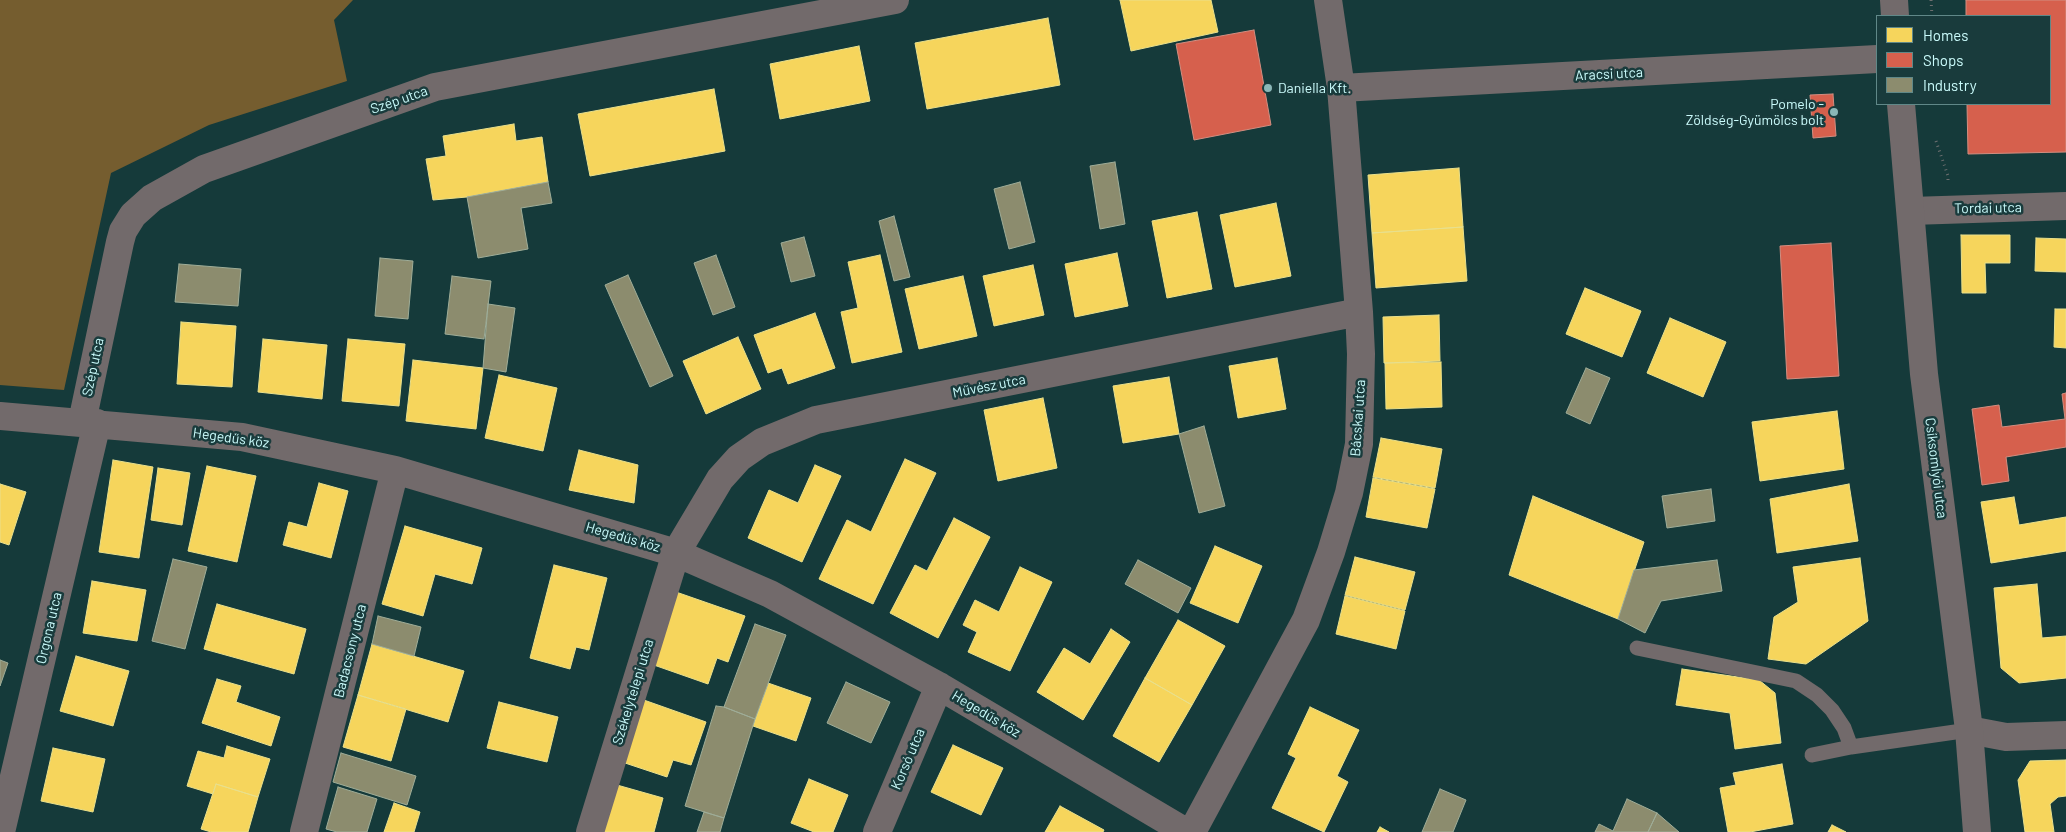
<!DOCTYPE html>
<meta charset="utf-8">
<style>
body{margin:0}
#map{position:relative;width:2066px;height:832px;overflow:hidden;background:#153a3a;font-family:Barlow,sans-serif}
canvas{display:block}
.legend{position:absolute;left:1876px;top:15px;width:175px;height:90px;box-sizing:border-box;background:#193b3c;border:1px solid #608888;margin:0;padding:6px 9px;list-style:none;font-size:15px;color:#cafbfb}
.legend li{display:flex;align-items:center;gap:10px;height:25px}
.legend b{width:25px;border:1px solid #608888}
</style>
<div id="map">
<canvas width="2066" height="832"></canvas>
<ul class="legend">
<li><b style="height:14px;background:#f6d55c"></b>Homes</li>
<li><b style="height:14px;background:#d6604d"></b>Shops</li>
<li><b style="height:14px;background:#8c8c6e"></b>Industry</li>
</ul>
</div>
<script>
const c = document.querySelector('canvas').getContext('2d');
c.lineJoin = 'round';
function fill(path, color) {
  c.fillStyle = color;
  c.fill(path, 'evenodd');
}
function shape(rows) {
  const path = new Path2D();
  for (const r of rows) {
    path.moveTo(r[0], r[1]);
    for (let i = 2; i < r.length; i += 2) path.lineTo(r[i], r[i + 1]);
  }
  return path;
}
function trace(path, color, width, dash) {
  c.strokeStyle = color;
  c.lineWidth = width;
  c.lineCap = dash ? 'butt' : 'round';
  c.setLineDash(dash || []);
  c.stroke(path);
}
function write(font, color, halo, rows, align = 'center') {
  c.font = font + ' Barlow,sans-serif';
  c.lineWidth = 5;
  c.setLineDash([]);
  c.textBaseline = 'middle';
  c.strokeStyle = halo;
  c.fillStyle = color;
  for (const [text, x, y, turn = 0] of rows) {
    c.save();
    c.translate(x, y);
    c.rotate((+turn || 0) * Math.PI / 180);
    c.textAlign = isNaN(turn) ? turn : align;
    if (halo) c.strokeText(text, 0, 0);
    c.fillText(text, 0, 0);
    c.restore();
  }
}
const forest = shape([
 [0,0,353,0,334,20,347,81,209,125,111,173,64,390,0,385]
]);
const homes = shape([
 [1120,0,1211,0,1218,32,1131,51,1120,0],
 [1048,18,1060,85,927,109,915,43,1048,18],
 [859,46,870,101,780,119,770,64,859,46],
 [714,89,725,151,590,176,578,114,714,89],
 [514,124,516,141,542,137,548,182,467,197,433,200,426,159,446,156,443,136,514,124],
 [1459,168,1463,227,1372,233,1368,175,1459,168],
 [1276,203,1291,276,1235,287,1220,215,1276,203],
 [1197,212,1212,289,1167,298,1152,221,1197,212],
 [1463,227,1467,281,1376,288,1372,233,1463,227],
 [1961,235,2010,235,2010,263,1985,263,1986,293,1962,293,1961,235],
 [2036,238,2066,239,2066,272,2035,271,2036,238],
 [1117,253,1128,306,1075,317,1065,264,1117,253],
 [880,255,902,352,852,363,841,312,858,308,848,262,880,255],
 [1033,265,1044,315,994,326,983,276,1033,265],
 [963,276,977,336,919,349,905,289,963,276],
 [1585,288,1641,311,1622,357,1566,334,1585,288],
 [2055,309,2066,309,2066,348,2054,347,2055,309],
 [815,313,835,368,788,384,782,368,768,373,754,335,815,313],
 [1439,315,1440,361,1384,363,1383,317,1439,315],
 [1670,318,1726,342,1703,397,1647,373,1670,318],
 [181,322,236,326,232,387,177,384,181,322],
 [738,337,761,389,706,414,683,361,738,337],
 [263,339,327,345,322,399,258,392,263,339],
 [348,339,405,344,399,406,342,401,348,339],
 [1277,358,1286,409,1238,418,1229,366,1277,358],
 [413,360,483,368,476,429,406,421,413,360],
 [1441,362,1442,407,1386,409,1385,363,1441,362],
 [499,375,557,388,543,451,485,438,499,375],
 [1169,377,1179,434,1123,443,1113,386,1169,377],
 [1043,398,1057,468,998,481,984,410,1043,398],
 [1837,411,1844,469,1760,481,1752,422,1837,411],
 [1381,438,1442,449,1435,488,1373,477,1381,438],
 [579,450,638,465,634,503,569,490,579,450],
 [905,459,936,473,873,604,819,579,847,520,871,532,905,459],
 [113,460,153,467,139,558,99,552,113,460],
 [815,465,841,476,802,562,748,538,769,490,798,503,815,465],
 [207,466,256,476,237,562,188,551,207,466],
 [158,468,190,473,182,525,151,520,158,468],
 [1373,478,1435,489,1427,528,1366,517,1373,478],
 [319,483,348,491,331,558,283,545,289,522,307,527,319,483],
 [0,484,26,492,9,545,0,542,0,484],
 [1849,484,1858,541,1777,553,1770,499,1849,484],
 [1533,496,1644,542,1618,619,1509,575,1533,496],
 [2014,497,2019,525,2066,517,2066,551,1991,563,1981,502,2014,497],
 [954,518,990,537,938,638,890,613,915,565,927,571,954,518],
 [405,526,482,548,472,584,435,574,423,616,382,604,405,526],
 [1215,546,1262,566,1238,623,1190,603,1215,546],
 [1355,557,1415,572,1405,610,1345,595,1355,557],
 [1860,558,1868,621,1806,664,1768,659,1774,617,1798,602,1793,567,1860,558],
 [554,565,607,578,589,650,576,647,570,669,530,658,554,565],
 [1020,567,1052,582,1010,671,968,652,977,632,963,625,975,600,999,612,1020,567],
 [92,581,146,590,137,641,83,633,92,581],
 [2037,584,2042,638,2066,636,2066,678,2019,683,2001,668,1994,588,2037,584],
 [676,592,745,616,728,662,717,658,708,684,651,664,676,592],
 [1345,596,1405,611,1396,649,1336,634,1345,596],
 [217,604,306,629,294,674,204,649,217,604],
 [1178,620,1225,646,1192,705,1145,678,1178,620],
 [1111,629,1130,642,1083,720,1037,692,1064,648,1090,664,1111,629],
 [372,644,464,671,448,722,358,695,372,644],
 [76,656,129,671,113,726,60,711,76,656],
 [1682,669,1759,680,1775,693,1781,743,1735,749,1730,713,1676,705,1682,669],
 [1145,678,1192,705,1159,762,1113,736,1145,678],
 [217,679,241,686,236,702,280,717,271,746,202,723,217,679],
 [768,683,811,698,796,741,753,726,768,683],
 [358,695,406,709,391,761,343,747,358,695],
 [641,699,706,722,691,765,673,760,667,777,619,761,641,699],
 [499,702,558,717,547,762,487,748,499,702],
 [1310,707,1359,730,1337,776,1348,782,1324,832,1272,808,1296,758,1288,754,1310,707],
 [953,745,1003,768,981,815,931,792,953,745],
 [227,746,270,759,258,797,216,784,213,794,187,786,198,751,224,758,227,746],
 [53,748,105,759,93,812,41,801,53,748],
 [2066,760,2066,796,2058,797,2050,804,2054,832,2025,832,2018,780,2030,761,2066,760],
 [1782,764,1793,824,1750,832,1728,832,1720,788,1736,785,1733,773,1782,764],
 [809,779,848,795,833,832,814,832,791,823,809,779],
 [216,784,258,797,248,832,211,832,201,829,216,784],
 [617,785,663,798,654,832,604,832,617,785],
 [394,803,420,812,414,832,384,832,394,803],
 [1060,806,1104,830,1103,832,1045,832,1060,806],
 [1832,825,1846,832,1828,832,1832,825],
 [1380,827,1389,832,1377,832,1380,827]
]);
const shops = shape([
 [1966,0,2066,0,2066,152,1968,154,1967,104,2050,104,2050,16,1966,16,1966,0],
 [1254,30,1271,125,1194,140,1176,44,1254,30],
 [1833,94,1836,136,1813,138,1810,95,1833,94],
 [1831,243,1839,376,1787,379,1780,246,1831,243],
 [2066,393,2066,447,2006,457,2009,481,1982,485,1972,409,1999,405,2002,427,2065,419,2062,394,2066,393]
]);
const industry = shape([
 [1115,162,1125,224,1100,229,1090,166,1115,162],
 [548,182,552,203,521,208,528,249,478,258,467,197,548,182],
 [1020,182,1035,242,1009,249,994,189,1020,182],
 [894,216,910,277,894,281,879,221,894,216],
 [804,237,815,276,791,282,781,243,804,237],
 [716,255,735,307,713,315,694,263,716,255],
 [380,258,413,261,408,319,375,316,380,258],
 [179,264,241,269,238,306,175,302,179,264],
 [628,275,673,376,650,387,605,285,628,275],
 [452,276,491,281,484,339,445,334,452,276],
 [488,304,515,308,506,372,483,368,488,304],
 [1586,368,1610,378,1590,424,1566,413,1586,368],
 [1204,426,1225,506,1199,513,1179,434,1204,426],
 [1711,489,1715,521,1667,528,1662,496,1711,489],
 [173,559,207,567,185,649,152,641,173,559],
 [1138,560,1191,588,1178,613,1125,584,1138,560],
 [1717,560,1722,591,1661,601,1645,633,1618,619,1634,570,1717,560],
 [378,616,421,627,414,656,372,644,378,616],
 [755,624,786,635,755,719,724,707,755,624],
 [0,660,8,663,0,686,0,660],
 [846,682,890,702,871,743,827,723,846,682],
 [716,706,724,707,755,719,724,818,685,806,716,706],
 [341,753,416,776,407,805,333,782,341,753],
 [338,787,377,799,367,832,337,832,326,829,338,787],
 [1440,789,1466,800,1453,832,1422,832,1440,789],
 [1627,799,1657,813,1648,832,1595,832,1599,824,1613,831,1627,799],
 [704,812,724,818,720,832,697,832,704,812],
 [1657,813,1679,832,1648,832,1657,813]
]);
const path = shape([
 [1931,0,1932,16],
 [1936,141,1948,176,1948,181]
]);
const service = shape([
 [1637,648,1796,681,1817,695,1832,710,1844,728,1851,747],
 [1812,755,1851,747,1969,730]
]);
const minor = shape([
 [1341,88,1877,59],
 [1911,211,2066,206],
 [0,416,242,437,395,470,676,553,770,594,939,686,1186,832],
 [82,422,120,242,123,231,133,215,152,198,204,169,435,87,895,0],
 [1969,730,2006,737,2066,735],
 [1,832,97,423],
 [304,832,395,470],
 [590,832,676,553,720,479,739,458,762,442,816,420,1359,312],
 [877,832,939,686],
 [1192,832,1306,620,1331,552,1349,493,1359,444,1361,354,1359,312,1341,88,1328,0]
]);
const tertiary = shape([
 [1894,0,1895,16],
 [1901,104,1924,374,1969,730,1977,832]
]);
const markers = [
 [1268,88,5,"#8bb7b7"],
 [1834,112,5,"#8bb7b7"]
];
const streetNames = [
 ["Aracsi utca",1609,74,-3],
 ["Szép utca",399,100,-19],
 ["Tordai utca",1988,208,-1],
 ["Szép utca",93,367,-78],
 ["Művész utca",989,386,-11],
 ["Bácskai utca",1358,418,-86],
 ["Hegedűs köz",231,438,8],
 ["Csíksomlyói utca",1936,468,83],
 ["Hegedűs köz",623,537,16],
 ["Orgona utca",49,628,-77],
 ["Badacsony utca",350,651,-76],
 ["Székelytelepi utca",633,692,-73],
 ["Hegedűs köz",986,714,31],
 ["Korsó utca",908,759,-67]
];
const poiNames = [
 ["Daniella Kft.",1278,88],
 ["Pomelo -",1824,104,"right"],
 ["Zöldség-Gyümölcs bolt",1824,120,"right"]
];
fill(forest, '#755d2f');
fill(homes, '#f6d55c');
trace(homes, '#e9e08c', 1);
fill(shops, '#d6604d');
trace(shops, '#d28e81', 1);
fill(industry, '#8c8c6e');
trace(industry, '#9fad98', 1);
trace(path, '#6d6f70', 3, [1, 4]);
trace(service, '#726a6b', 15);
trace(minor, '#726a6b', 28);
trace(tertiary, '#726a6b', 28);
for (const [x, y, r, color] of markers) {
  const dot = new Path2D();
  dot.arc(x, y, r, 0, 2 * Math.PI);
  c.fillStyle = color;
  c.fill(dot);
  trace(dot, '#193b3c', 2);
}
write('14px', '#cafbfb', '#193b3c', streetNames);
write('14px', '#cafbfb', '#193b3c', poiNames, 'left');
</script>
